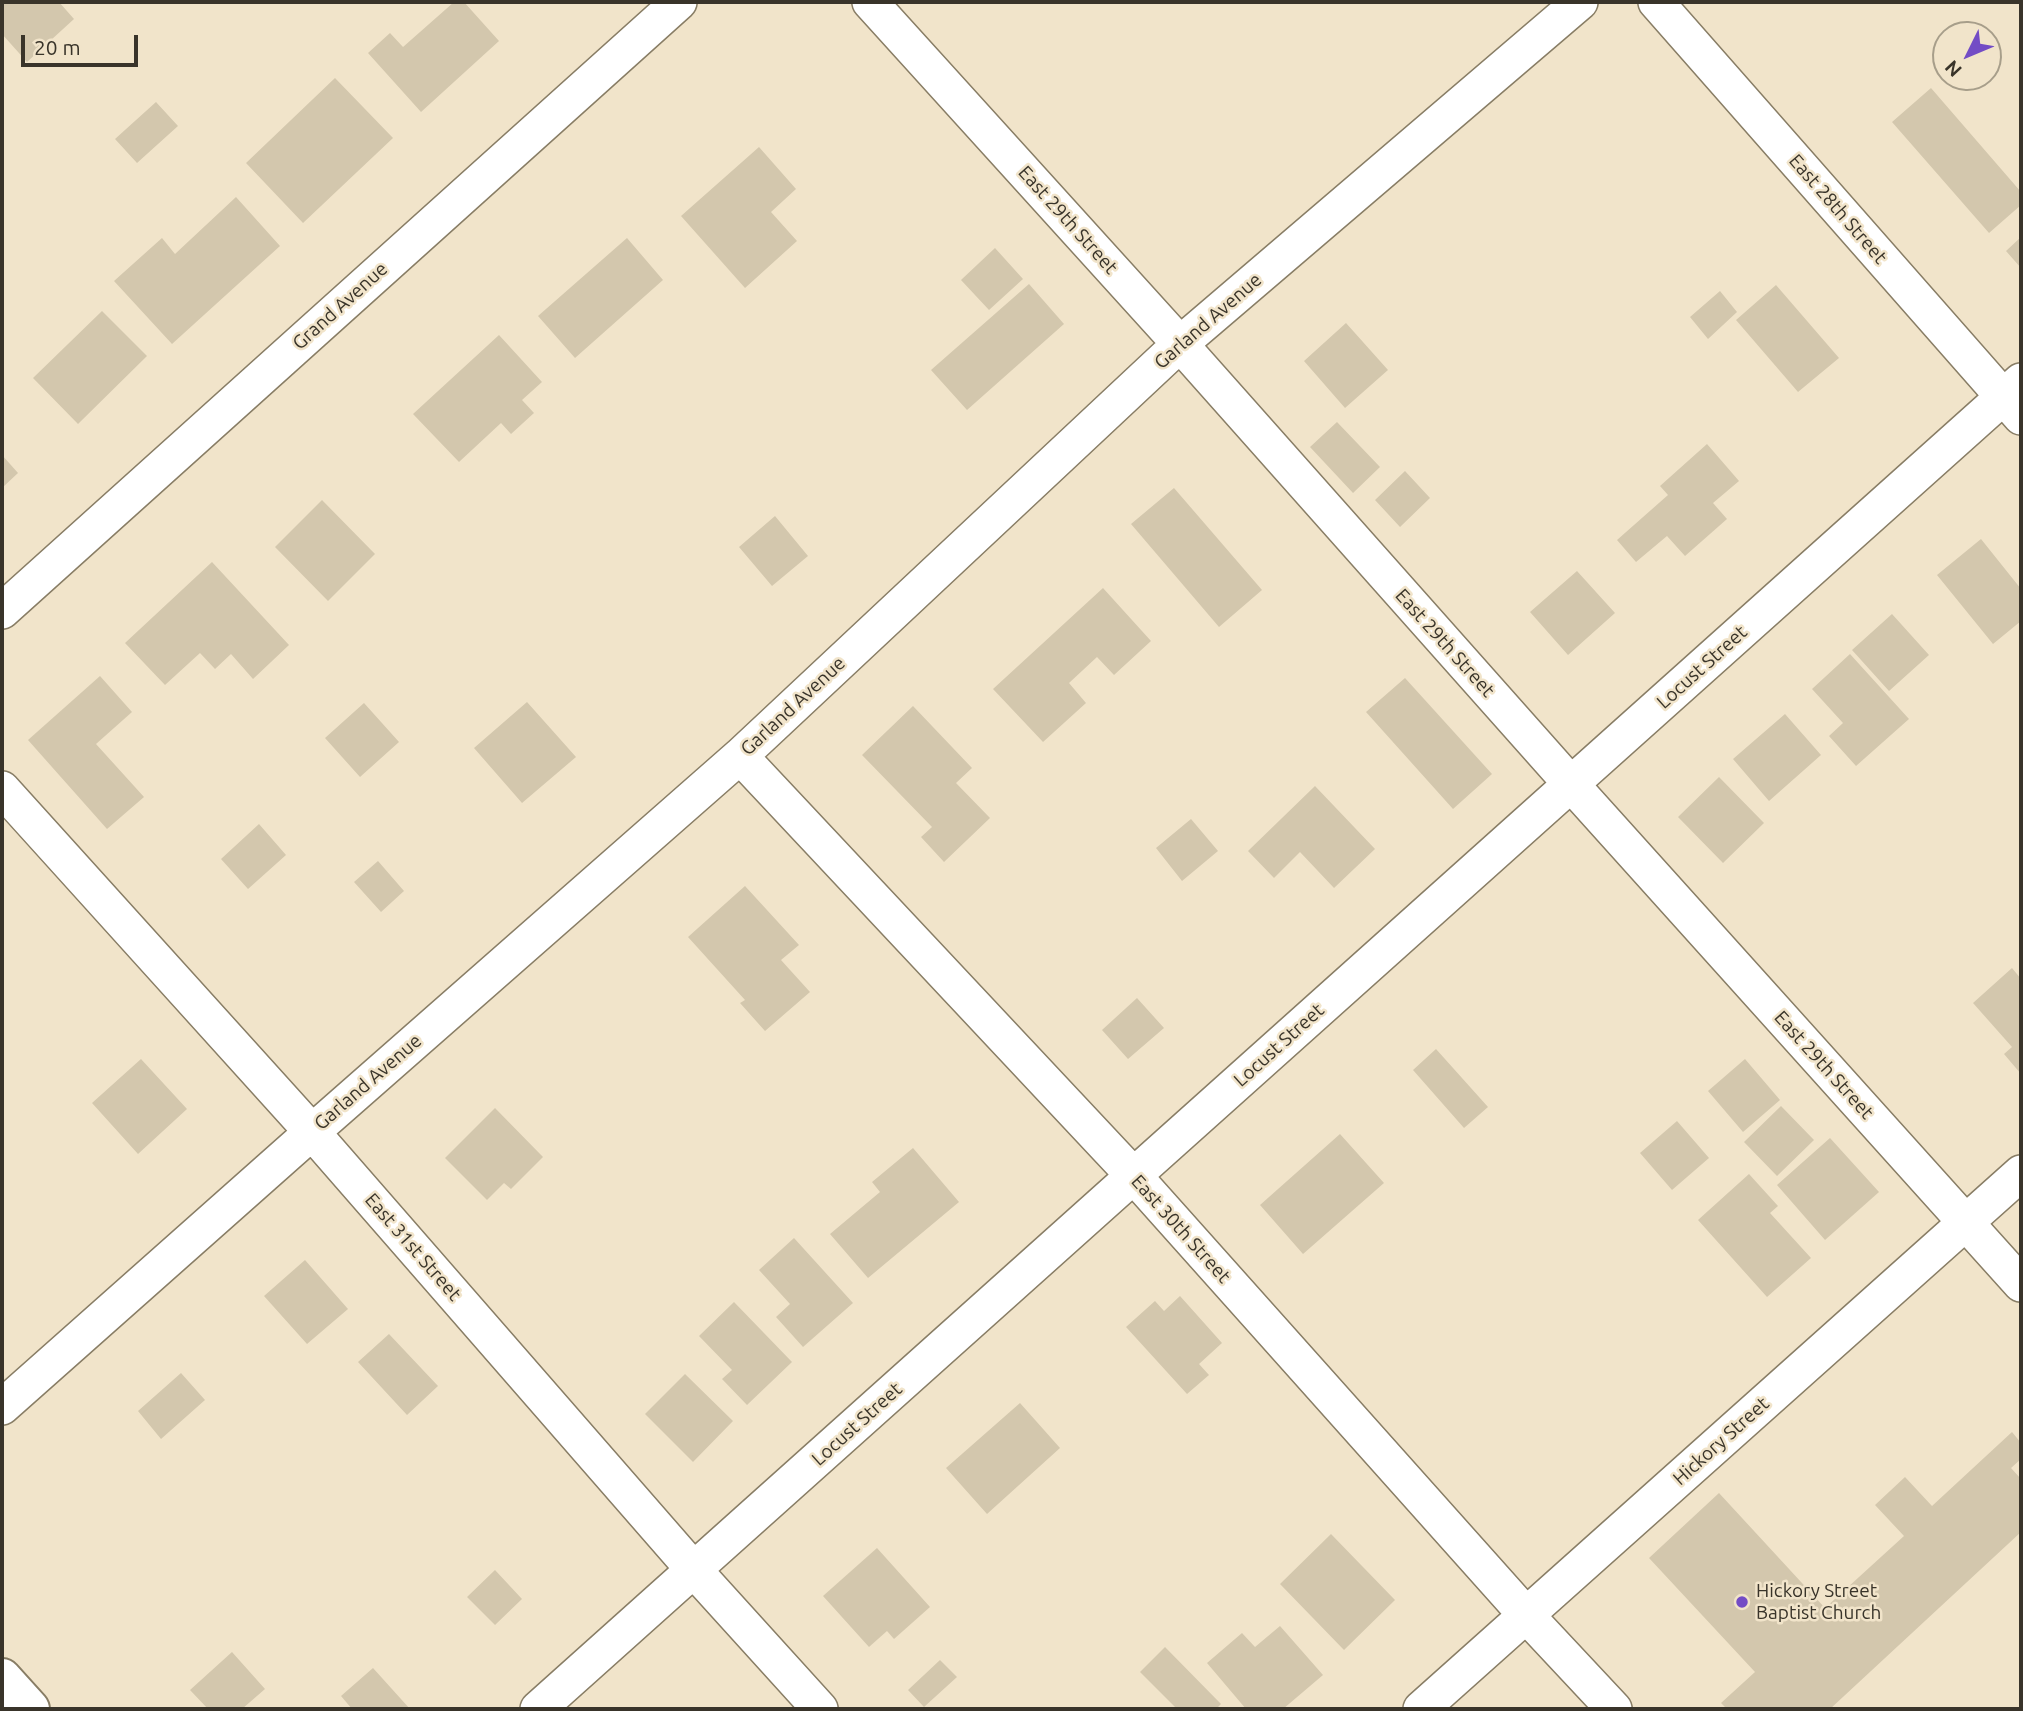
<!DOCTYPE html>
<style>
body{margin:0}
#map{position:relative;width:2023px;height:1711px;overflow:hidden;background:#f1e4ca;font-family:Ubuntu,sans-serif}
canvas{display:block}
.frame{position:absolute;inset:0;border:4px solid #39342a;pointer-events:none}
.north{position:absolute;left:1932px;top:21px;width:70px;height:70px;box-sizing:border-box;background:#f1e4ca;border:2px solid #a79e8a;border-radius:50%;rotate:227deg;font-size:19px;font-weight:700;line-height:28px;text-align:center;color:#39342a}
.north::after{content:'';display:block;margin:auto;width:24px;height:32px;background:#734cc5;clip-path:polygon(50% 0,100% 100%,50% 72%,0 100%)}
.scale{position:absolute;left:21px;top:35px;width:117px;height:32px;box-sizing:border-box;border:4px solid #39342a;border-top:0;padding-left:9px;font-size:21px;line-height:24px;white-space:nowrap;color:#39342a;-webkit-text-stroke:5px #f1e4ca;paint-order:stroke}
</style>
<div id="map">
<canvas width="2023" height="1711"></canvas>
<div class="frame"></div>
<div class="north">N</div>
<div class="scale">20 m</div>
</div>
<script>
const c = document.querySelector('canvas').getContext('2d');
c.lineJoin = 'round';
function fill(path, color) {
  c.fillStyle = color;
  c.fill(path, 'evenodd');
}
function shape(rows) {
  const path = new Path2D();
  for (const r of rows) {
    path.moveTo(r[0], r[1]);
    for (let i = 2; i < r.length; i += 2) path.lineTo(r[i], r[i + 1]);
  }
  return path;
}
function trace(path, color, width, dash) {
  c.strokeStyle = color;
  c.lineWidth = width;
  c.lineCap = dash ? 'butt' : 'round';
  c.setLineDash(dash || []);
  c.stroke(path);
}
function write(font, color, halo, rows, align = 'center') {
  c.font = font + ' Ubuntu,sans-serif';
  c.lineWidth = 5;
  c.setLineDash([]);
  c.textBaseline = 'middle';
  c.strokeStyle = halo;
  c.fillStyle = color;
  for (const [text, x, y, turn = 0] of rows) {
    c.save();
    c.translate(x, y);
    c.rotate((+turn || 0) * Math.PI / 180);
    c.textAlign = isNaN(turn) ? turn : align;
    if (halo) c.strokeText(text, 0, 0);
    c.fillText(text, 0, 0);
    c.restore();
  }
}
const building = shape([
 [2,2,59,2,74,19,27,62,2,34],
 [454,2,464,2,499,41,421,112,368,53,390,33,403,47],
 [335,78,393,138,303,223,246,163],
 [1931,88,2021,192,2021,205,1989,233,1892,122],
 [156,102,178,126,137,163,115,139],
 [759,147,796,189,771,212,797,241,745,288,681,216],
 [236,197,280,246,172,344,114,281,162,238,175,254],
 [2021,237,2021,268,2006,251],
 [627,238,663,280,575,358,538,316],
 [995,248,1023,279,989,310,961,280],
 [1029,284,1064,324,967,410,931,370],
 [1776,285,1839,358,1798,392,1736,320],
 [1720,291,1737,312,1708,339,1690,317],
 [102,311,147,356,78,424,33,378],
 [1346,323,1388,370,1345,408,1304,361],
 [499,335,542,382,522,400,534,413,511,434,501,423,459,462,413,414],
 [1337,422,1380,467,1353,493,1310,447],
 [1707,444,1739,481,1713,503,1727,519,1685,556,1667,536,1636,562,1617,540,1668,495,1660,486],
 [2,455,18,473,2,488],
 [1405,471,1430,498,1400,527,1375,500],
 [1174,488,1262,590,1219,627,1131,524],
 [322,500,375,554,328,601,275,547],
 [775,516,808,556,772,586,739,547],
 [1981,539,2021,589,2021,621,1993,644,1937,575],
 [212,562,289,645,253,679,231,654,215,669,200,653,165,685,125,643],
 [1577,571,1615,613,1568,655,1530,612],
 [1103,588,1151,641,1114,675,1097,657,1069,683,1086,703,1043,742,993,689],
 [1892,614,1929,655,1889,691,1852,650],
 [1850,654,1909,719,1856,766,1829,736,1843,723,1812,689],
 [100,676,132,712,96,744,144,797,107,829,28,740],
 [1405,678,1492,774,1453,809,1366,712],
 [527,702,576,757,522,803,474,748],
 [364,703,399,742,360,777,325,738],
 [913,706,972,768,956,783,990,818,944,862,921,837,932,827,862,755],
 [1785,714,1821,755,1769,801,1733,759],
 [1719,777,1764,823,1723,863,1678,817],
 [1315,786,1375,849,1334,888,1300,852,1274,878,1248,851],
 [1191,819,1218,851,1182,881,1156,848],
 [259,824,286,855,248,889,221,859],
 [378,861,404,891,381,912,354,882],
 [745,886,799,945,781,960,810,992,765,1031,740,1003,745,1000,688,937],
 [2012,968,2021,979,2021,1074,2004,1054,2012,1047,1973,1003],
 [1137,998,1164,1028,1128,1059,1102,1030],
 [1436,1049,1488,1107,1464,1128,1413,1070],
 [141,1059,187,1109,138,1154,92,1103],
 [1745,1059,1780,1100,1743,1132,1708,1091],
 [1781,1106,1814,1140,1777,1176,1744,1142],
 [495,1108,543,1157,511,1189,504,1183,487,1200,445,1158],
 [1677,1121,1709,1158,1672,1190,1640,1153],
 [1340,1134,1384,1183,1303,1254,1260,1205],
 [1830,1138,1879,1192,1825,1240,1777,1185],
 [913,1148,959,1202,868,1278,830,1234,880,1192,872,1182],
 [1749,1174,1778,1206,1770,1213,1811,1258,1767,1297,1698,1220],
 [794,1238,853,1303,803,1347,776,1317,790,1304,759,1270],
 [305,1260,348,1309,307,1344,264,1296],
 [1180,1296,1222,1343,1199,1364,1209,1375,1187,1394,1126,1327,1155,1301,1164,1311],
 [734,1302,792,1362,747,1405,722,1379,732,1370,699,1336],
 [389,1334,438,1386,407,1415,358,1362],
 [181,1373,205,1400,161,1439,138,1411],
 [685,1374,733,1421,693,1462,645,1414],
 [1020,1403,1060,1448,987,1514,946,1468],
 [2012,1432,2021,1443,2021,1459,2011,1468,2021,1479,2021,1532,1830,1709,1727,1709,1721,1703,1755,1672,1649,1558,1719,1493,1825,1608,1904,1536,1875,1505,1905,1477,1932,1506],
 [1331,1534,1395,1600,1344,1650,1280,1584],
 [877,1548,930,1607,894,1639,887,1631,869,1647,823,1596],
 [495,1570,522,1599,495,1625,467,1597],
 [1280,1626,1323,1675,1283,1709,1246,1709,1207,1663,1242,1633,1255,1647],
 [1165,1647,1221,1704,1216,1709,1177,1709,1140,1672],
 [232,1652,265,1689,242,1709,208,1709,190,1690],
 [940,1660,957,1677,924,1707,908,1690],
 [373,1668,410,1709,352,1709,341,1696]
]);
const minor = shape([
 [870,2,1180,344,1571,784,2021,1284],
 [1656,2,2021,417],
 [2,611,679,2],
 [740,756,1134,1176,1527,1616,1614,1709],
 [2,789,312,1132,694,1570,820,1709],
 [2,1407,312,1132,740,756,1180,344,1580,2],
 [538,1709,2021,381],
 [1421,1709,2021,1173]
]);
const tertiary = shape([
 [2,1678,30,1709]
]);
const markers = [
 [1742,1602,7,"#734cc5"]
];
const streetNames = [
 ["East 28th Street",1838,209,49],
 ["East 29th Street",1068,220,48],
 ["Grand Avenue",340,306,-42],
 ["Garland Avenue",1208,321,-41],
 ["East 29th Street",1445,643,48],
 ["Locust Street",1702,667,-42],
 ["Garland Avenue",793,706,-43],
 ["Locust Street",1279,1045,-42],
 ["East 29th Street",1824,1065,48],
 ["Garland Avenue",368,1082,-41],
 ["East 30th Street",1181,1229,48],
 ["East 31st Street",413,1247,49],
 ["Locust Street",857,1424,-42],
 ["Hickory Street",1721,1441,-42]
];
const poiNames = [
 ["Hickory Street",1756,1591],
 ["Baptist Church",1756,1613]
];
fill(building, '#d3c7ad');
trace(minor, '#887d65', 38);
trace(tertiary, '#887d65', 42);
trace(minor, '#fff', 35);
trace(tertiary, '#fff', 38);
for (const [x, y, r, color] of markers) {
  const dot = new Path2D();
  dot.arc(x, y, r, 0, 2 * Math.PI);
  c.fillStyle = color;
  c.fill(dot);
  trace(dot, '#f1e4ca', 2.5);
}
write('19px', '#39342a', '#f1e4ca', streetNames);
write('19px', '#39342a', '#f1e4ca', poiNames, 'left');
</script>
